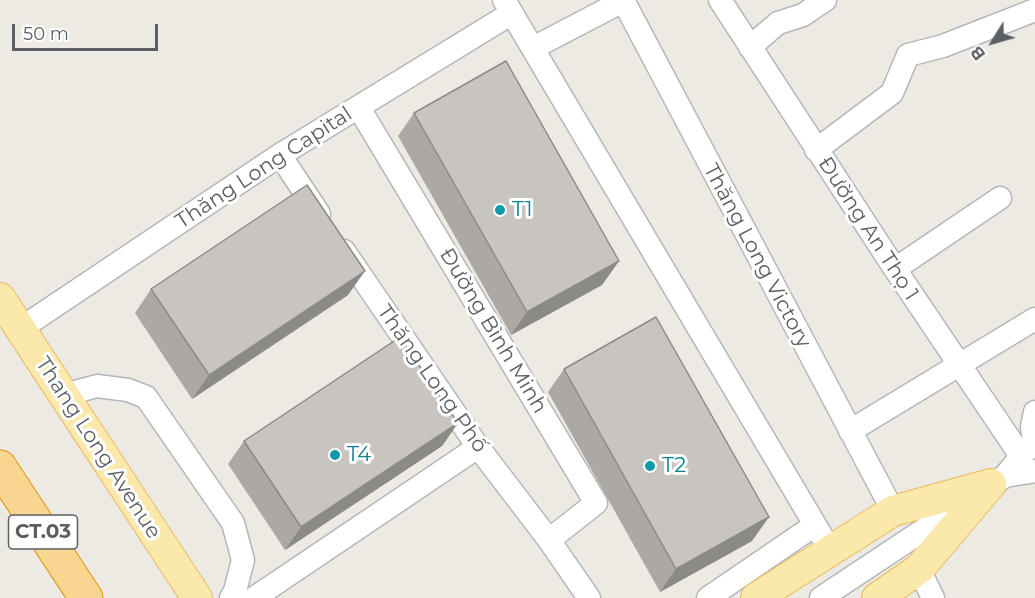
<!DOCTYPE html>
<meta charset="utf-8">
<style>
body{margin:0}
#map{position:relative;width:1035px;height:598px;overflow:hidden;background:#edeae3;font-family:Montserrat,sans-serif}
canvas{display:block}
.north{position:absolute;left:963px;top:12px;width:60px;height:60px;-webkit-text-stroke:4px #fff;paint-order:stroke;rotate:233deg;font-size:16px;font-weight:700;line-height:24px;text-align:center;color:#5b5f63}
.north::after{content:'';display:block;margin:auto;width:21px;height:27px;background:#5b5f63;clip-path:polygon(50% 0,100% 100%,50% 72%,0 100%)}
.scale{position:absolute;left:12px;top:24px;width:146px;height:27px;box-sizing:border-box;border:3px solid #5b5f63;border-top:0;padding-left:8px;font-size:18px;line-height:21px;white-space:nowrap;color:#5b5f63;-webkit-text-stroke:4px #fff;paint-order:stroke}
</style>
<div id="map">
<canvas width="1035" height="598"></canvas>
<div class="north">B</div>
<div class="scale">50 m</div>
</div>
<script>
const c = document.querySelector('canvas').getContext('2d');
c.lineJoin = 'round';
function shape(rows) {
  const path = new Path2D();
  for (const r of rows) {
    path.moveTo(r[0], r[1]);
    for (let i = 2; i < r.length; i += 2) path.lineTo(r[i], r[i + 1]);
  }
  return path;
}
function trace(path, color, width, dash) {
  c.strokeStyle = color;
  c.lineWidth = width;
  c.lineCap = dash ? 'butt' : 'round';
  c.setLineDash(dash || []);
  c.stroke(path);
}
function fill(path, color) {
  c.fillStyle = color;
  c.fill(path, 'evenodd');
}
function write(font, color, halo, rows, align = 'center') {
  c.font = font + ' Montserrat,sans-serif';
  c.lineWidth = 6;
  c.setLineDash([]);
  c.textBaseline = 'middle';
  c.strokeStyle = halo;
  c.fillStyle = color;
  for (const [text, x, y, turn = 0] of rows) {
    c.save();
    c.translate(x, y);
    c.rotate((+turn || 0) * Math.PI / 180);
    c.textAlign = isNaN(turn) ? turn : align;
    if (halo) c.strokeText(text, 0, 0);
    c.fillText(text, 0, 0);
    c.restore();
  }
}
const minor = shape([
 [504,0,830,550],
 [623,0,893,511],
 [720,0,895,269,1021,456],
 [750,47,778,23,803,15,825,0],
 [533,48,623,1],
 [359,108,596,503,549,540],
 [816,150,892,93,908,55,943,46,1035,10],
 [280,155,319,214],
 [344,251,478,447,549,540,589,598],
 [895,269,1000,198],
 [20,329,280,155,512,13],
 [64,395,97,386,128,390,146,397,233,523,243,560,235,591,231,598],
 [1035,412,1032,427,1035,447],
 [850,431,1035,319],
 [1005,476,1035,471],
 [919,569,933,598],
 [254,598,478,447],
 [708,598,815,525],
 [821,598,1005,476,1033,442]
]);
const major = shape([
 [0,298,197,598],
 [756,598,893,511,991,484],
 [877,598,919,569,991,484]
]);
const highway = shape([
 [0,467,86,598]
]);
const wall = shape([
 [414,113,619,261,602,285,511,335,398,136],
 [151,289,348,295,192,399,135,313],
 [564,369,752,541,660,592,548,392],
 [458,423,442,446,285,550,228,464,244,441]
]);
const shadedWall = shape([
 [619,261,602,285,511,335,527,312],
 [365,271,348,295,192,399,209,375],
 [458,423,442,446,285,550,301,527],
 [769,517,752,541,660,592,676,569]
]);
const building = shape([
 [506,61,619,261,527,312,414,113,506,61],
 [307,185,365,271,209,375,151,289,307,185],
 [656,317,769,517,676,569,564,369,656,317],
 [400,337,458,423,301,527,244,441,400,337]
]);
const markers = [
 [500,210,6,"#0f9aa8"],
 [335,455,6,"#0f9aa8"],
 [650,466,6,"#0f9aa8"]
];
const shields = [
 [43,532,69]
];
const shieldNames = [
 ["CT.03",43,532]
];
const streetNames = [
 ["Thăng Long Capital",264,168,-33],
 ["Đường An Thọ 1",868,229,57],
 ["Thăng Long Victory",757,256,62],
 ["Đường Bình Minh",493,331,59],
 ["Thăng Long Phố",432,379,55],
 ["Thang Long Avenue",98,448,57]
];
const cultureNames = [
 ["T1",512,210],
 ["T4",347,455],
 ["T2",662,466]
];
trace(minor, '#b4b6ba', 25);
trace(major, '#eab960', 32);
trace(highway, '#e5910c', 35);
trace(minor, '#fff', 22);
trace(major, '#fbe8ab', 30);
trace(highway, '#f7d690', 33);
fill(wall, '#aca9a5');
fill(shadedWall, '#8c8a86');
fill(building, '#c8c5c0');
trace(building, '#8c8a86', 1.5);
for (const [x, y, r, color] of markers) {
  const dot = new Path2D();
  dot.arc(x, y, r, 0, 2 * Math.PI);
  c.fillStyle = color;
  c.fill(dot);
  trace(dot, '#fff', 2);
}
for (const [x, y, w] of shields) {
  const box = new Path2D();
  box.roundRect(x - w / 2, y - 17, w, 34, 4.5);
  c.fillStyle = '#fff';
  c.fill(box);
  trace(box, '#5b5f63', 1.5);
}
write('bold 20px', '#5b5f63', null, shieldNames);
write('21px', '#5b5f63', '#fff', streetNames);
write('21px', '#0d838f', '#fff', cultureNames, 'left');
</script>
